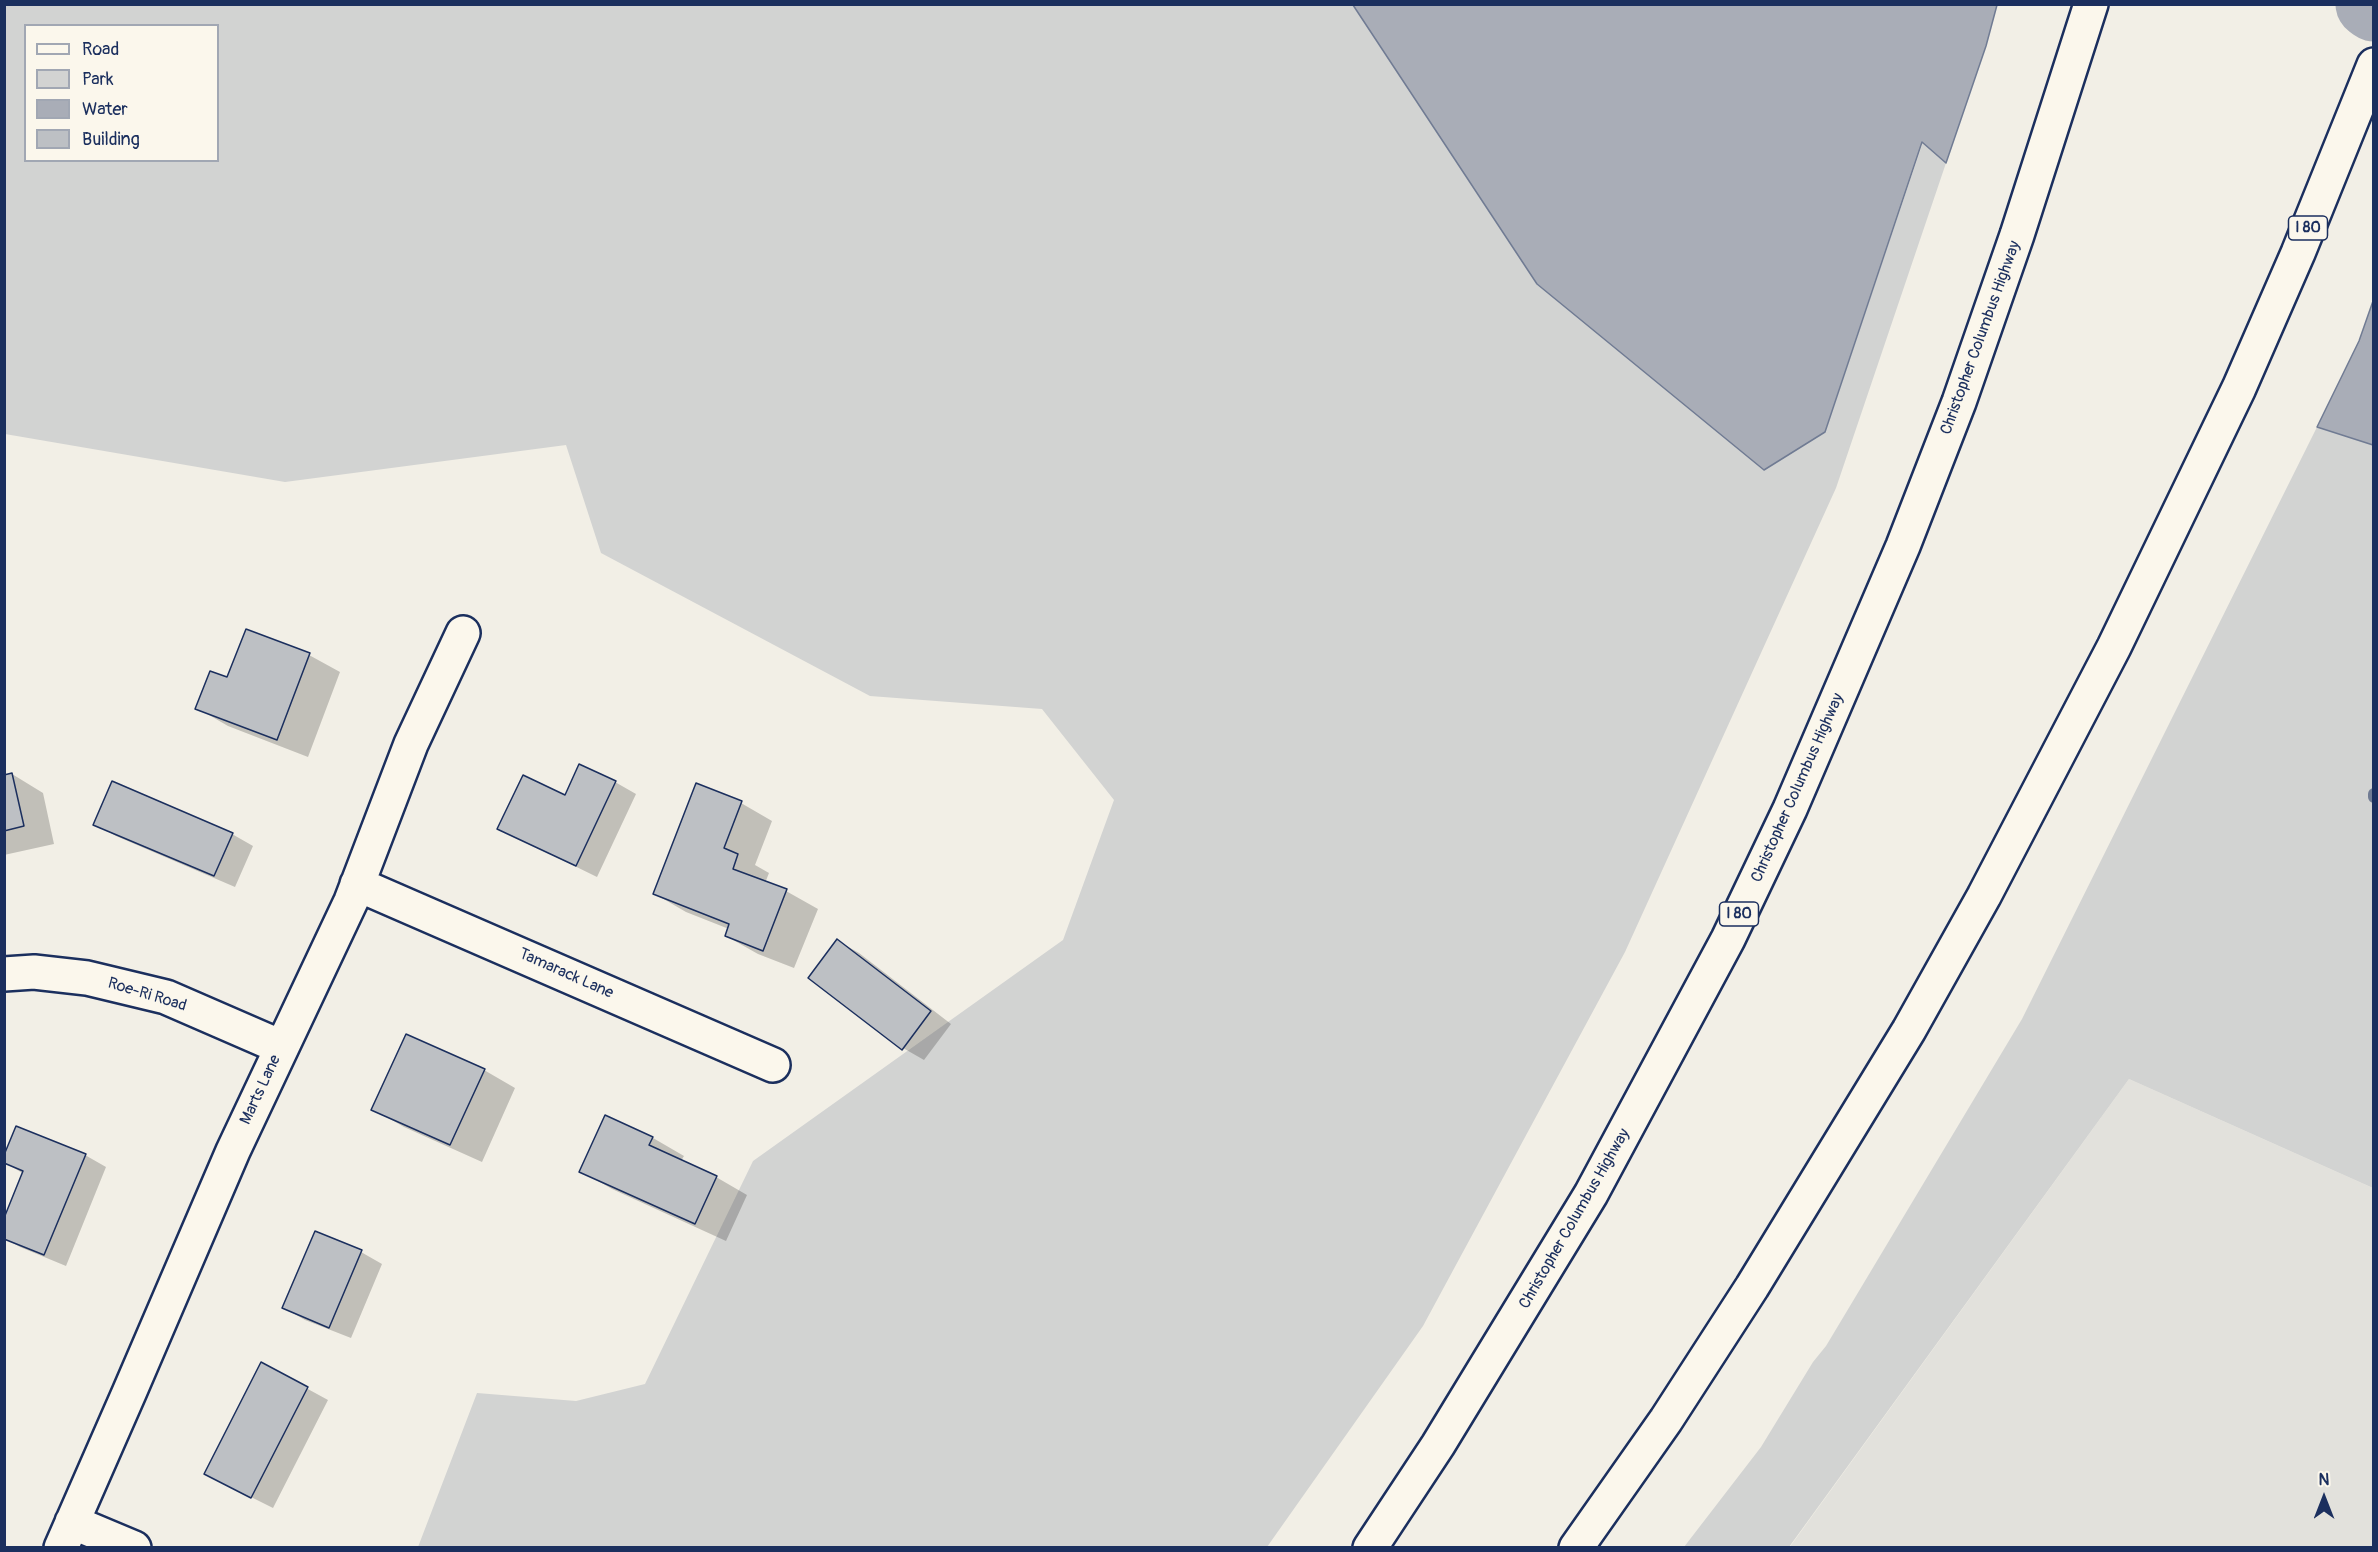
<!DOCTYPE html>
<style>
body{margin:0}
#map{position:relative;width:2378px;height:1552px;overflow:hidden;background:#f2efe6;font-family:Pangolin,sans-serif}
canvas{display:block}
.frame{position:absolute;inset:0;border:6px solid #1b2f5e;pointer-events:none}
.legend{position:absolute;left:24px;top:24px;width:195px;height:138px;box-sizing:border-box;background:#fbf7ec;border:2px solid #a1a7b3;margin:0;padding:8px 10px;list-style:none;font-size:18px;color:#1b2f5e}
.legend li{display:flex;align-items:center;gap:12px;height:30px}
.legend b{width:30px;border:2px solid #a1a7b3}
.north{position:absolute;left:2294px;top:1468px;width:60px;height:60px;-webkit-text-stroke:4px #fbf7ec;paint-order:stroke;rotate:0deg;font-size:16px;font-weight:700;line-height:24px;text-align:center;color:#1b2f5e}
.north::after{content:'';display:block;margin:auto;width:21px;height:27px;background:#1b2f5e;clip-path:polygon(50% 0,100% 100%,50% 72%,0 100%)}
</style>
<div id="map">
<canvas width="2378" height="1552"></canvas>
<div class="frame"></div>
<ul class="legend">
<li><b style="height:8px;background:#fbf7ec"></b>Road</li>
<li><b style="height:16px;background:#d2d3d2"></b>Park</li>
<li><b style="height:16px;background:#a9adb7"></b>Water</li>
<li><b style="height:16px;background:#bdc0c4"></b>Building</li>
</ul>
<div class="north">N</div>
</div>
<script>
const c = document.querySelector('canvas').getContext('2d');
c.lineJoin = 'round';
function fill(path, color) {
  c.fillStyle = color;
  c.fill(path, 'evenodd');
}
function shape(rows) {
  const path = new Path2D();
  for (const r of rows) {
    path.moveTo(r[0], r[1]);
    for (let i = 2; i < r.length; i += 2) path.lineTo(r[i], r[i + 1]);
  }
  return path;
}
function trace(path, color, width, dash) {
  c.strokeStyle = color;
  c.lineWidth = width;
  c.lineCap = dash ? 'butt' : 'round';
  c.setLineDash(dash || []);
  c.stroke(path);
}
function write(font, color, halo, rows, align = 'center') {
  c.font = font + ' Pangolin,sans-serif';
  c.lineWidth = 4.5;
  c.setLineDash([]);
  c.textBaseline = 'middle';
  c.strokeStyle = halo;
  c.fillStyle = color;
  for (const [text, x, y, turn = 0] of rows) {
    c.save();
    c.translate(x, y);
    c.rotate((+turn || 0) * Math.PI / 180);
    c.textAlign = isNaN(turn) ? turn : align;
    if (halo) c.strokeText(text, 0, 0);
    c.fillText(text, 0, 0);
    c.restore();
  }
}
const built = shape([
 [2129,1079,2373,1188,2373,1547,1789,1548]
]);
const green = shape([
 [4,5,1353,5,1537,284,1825,432,1923,142,1946,163,1836,488,1625,952,1423,1326,1267,1547,418,1547,477,1393,576,1401,645,1384,753,1161,1063,940,1114,800,1042,709,870,696,601,553,566,445,285,482,5,434],
 [26,26,218,26,218,160,26,160],
 [2317,427,2373,445,2373,1188,2129,1079,1789,1547,1684,1547,1761,1447,1813,1362,1826,1346,2022,1019]
]);
const water = shape([
 [1353,5,1997,5,1986,46,1946,163,1922,142,1825,432,1764,470,1537,284,1353,5],
 [2373,301,2374,445,2373,445,2317,427,2359,341,2373,301]
]);
const shadow = shape([
 [309,655,340,672,308,757,228,726,197,708,228,679],
 [12,774,43,793,54,844,4,855,4,776],
 [615,782,636,794,597,877,499,829,566,797],
 [741,803,772,821,755,865,769,873,765,883,786,891,818,909,794,968,758,954,726,936,729,929,686,912,655,894],
 [95,824,232,834,253,846,235,887,116,836],
 [838,941,859,953,951,1024,924,1060,903,1048],
 [484,1070,515,1088,482,1162,404,1127,373,1109],
 [606,1117,653,1138,684,1156,681,1161,716,1177,747,1195,726,1241,612,1189,581,1171],
 [85,1155,106,1167,66,1266,20,1247,4,1238,24,1174,4,1162],
 [361,1252,382,1264,351,1338,305,1320,284,1308],
 [262,1364,328,1400,273,1508,227,1485]
]);
const stream = shape([
 [2374,794,2374,797]
]);
const river = shape([
 [2370,4,2374,7]
]);
const building = shape([
 [246,629,310,653,277,740,195,709,210,671,227,677,246,629],
 [579,764,616,781,576,866,497,829,523,775,565,795,579,764],
 [12,773,24,826,4,831,4,775,12,773],
 [112,781,233,833,214,876,93,825,112,781],
 [696,783,742,801,724,848,738,854,733,869,787,889,763,951,725,936,729,924,653,894,696,783],
 [837,939,931,1011,902,1050,808,978,837,939],
 [406,1034,485,1069,450,1145,371,1110,406,1034],
 [605,1115,653,1137,649,1145,717,1176,695,1224,579,1172,605,1115],
 [16,1126,86,1154,44,1255,4,1239,4,1218,23,1171,4,1163,4,1155,16,1126],
 [315,1231,362,1250,329,1328,282,1308,315,1231],
 [261,1362,308,1387,251,1498,204,1474,261,1362]
]);
const minor = shape([
 [357,884,773,1065],
 [4,974,34,972,87,978,166,997,281,1047],
 [72,1522,134,1548],
 [61,1548,129,1393,233,1151,351,901,411,744,463,633]
]);
const highway = shape([
 [1370,1548,1438,1445,1591,1194,1728,939,1790,809,1903,546,1959,402,2017,235,2091,4],
 [1576,1548,1666,1420,1752,1287,1909,1030,1984,896,2114,647,2239,388,2298,253,2374,65]
]);
const shields = [
 [2308,228,39],
 [1739,914,39]
];
const shieldNames = [
 ["I 80",2308,228],
 ["I 80",1739,914]
];
const streetNames = [
 ["Christopher Columbus Highway",1981,338,-70],
 ["Christopher Columbus Highway",1798,788,-66],
 ["Tamarack Lane",566,974,24],
 ["Roe-Ri Road",147,995,17],
 ["Marts Lane",261,1090,-65],
 ["Christopher Columbus Highway",1575,1219,-60]
];
fill(built, '#e2e1dc');
fill(green, '#d2d3d2');
fill(water, '#a9adb7');
trace(water, '#707b93', 1.5);
fill(shadow, '#0003');
trace(stream, '#707b93', 12);
trace(river, '#a9adb7', 69);
fill(building, '#bdc0c4');
trace(building, '#1b2f5e', 1.5);
trace(minor, '#1b2f5e', 38);
trace(highway, '#1b2f5e', 38);
trace(minor, '#fbf7ec', 33);
trace(highway, '#fbf7ec', 33);
for (const [x, y, w] of shields) {
  const box = new Path2D();
  box.roundRect(x - w / 2, y - 12, w, 24, 4.5);
  c.fillStyle = '#fbf7ec';
  c.fill(box);
  trace(box, '#1b2f5e', 1.5);
}
write('bold 15px', '#1b2f5e', null, shieldNames);
write('16px', '#1b2f5e', '#fbf7ec', streetNames);
</script>
